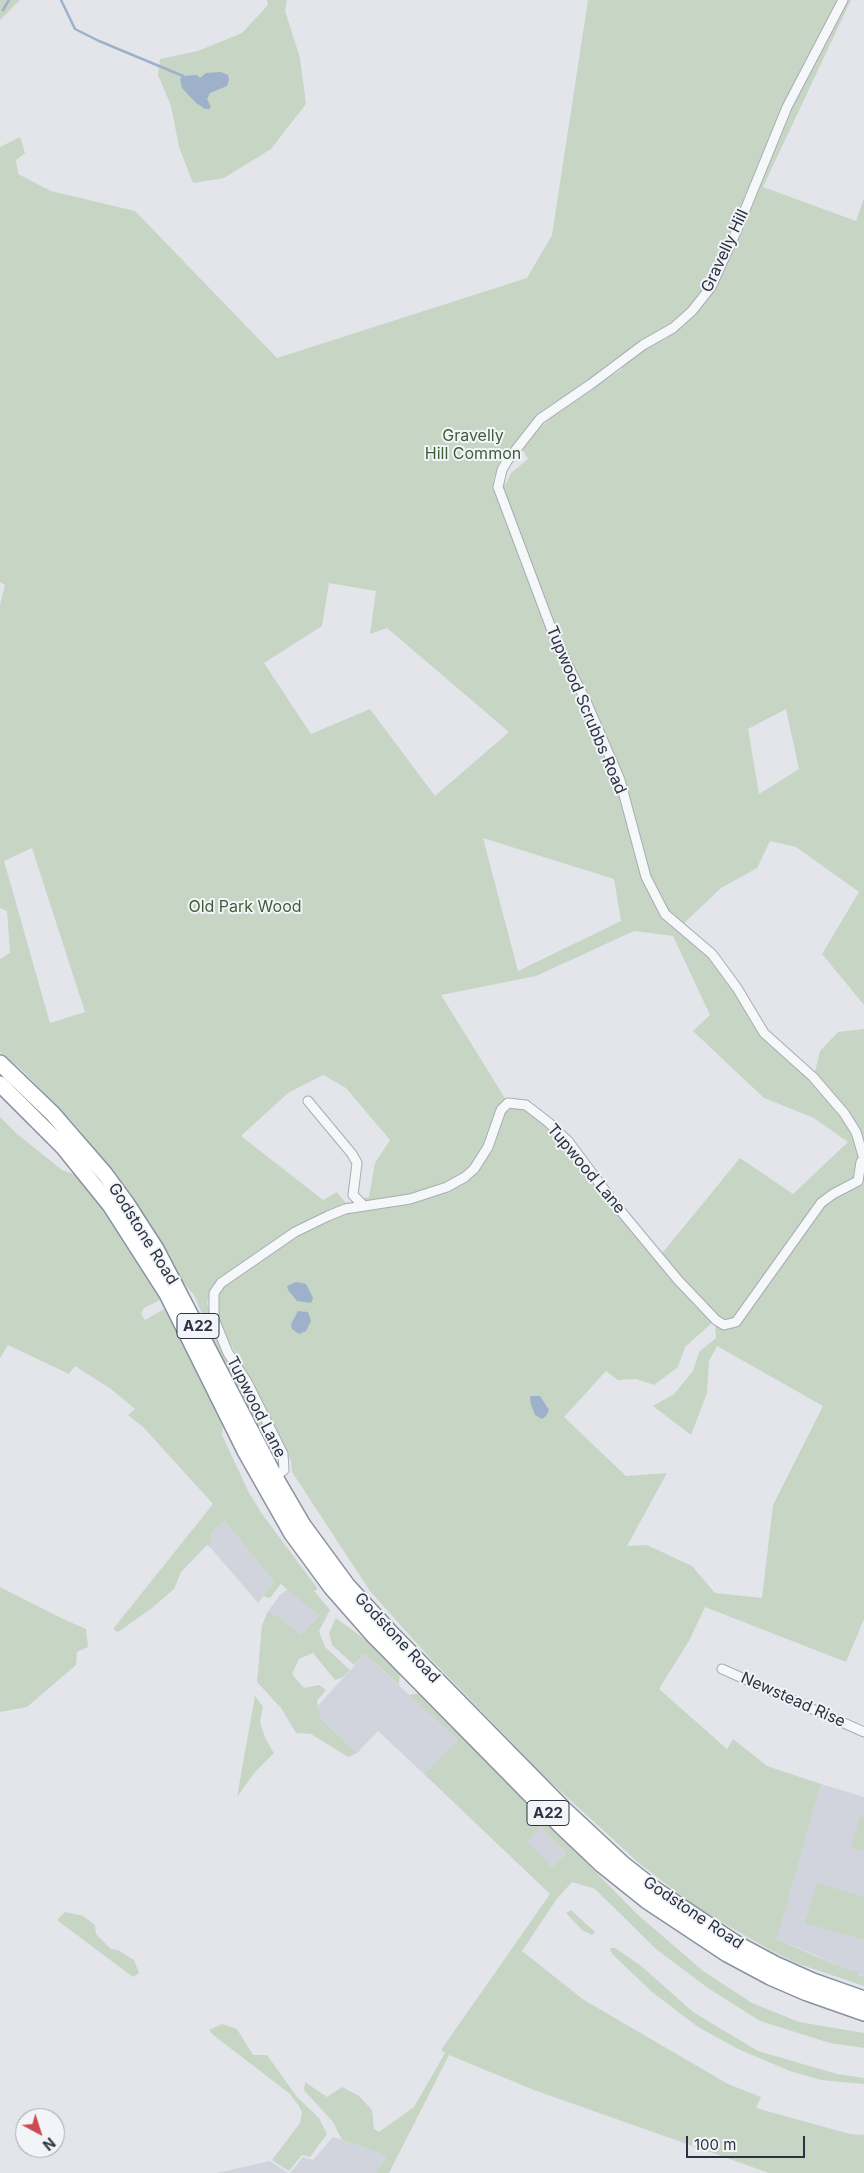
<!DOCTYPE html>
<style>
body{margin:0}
#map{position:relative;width:864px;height:2173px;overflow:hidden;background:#e3e5eb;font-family:Inter,sans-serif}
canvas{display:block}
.north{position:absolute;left:15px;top:2108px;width:50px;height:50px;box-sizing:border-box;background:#f3f4f8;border:1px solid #a3a6b0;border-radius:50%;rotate:140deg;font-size:14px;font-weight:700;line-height:20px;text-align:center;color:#2b3243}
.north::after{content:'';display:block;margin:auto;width:18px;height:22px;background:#cd4a55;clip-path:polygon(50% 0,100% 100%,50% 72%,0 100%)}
.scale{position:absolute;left:686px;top:2136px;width:119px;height:22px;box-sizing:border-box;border:2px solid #2b3243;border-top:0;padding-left:6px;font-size:15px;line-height:18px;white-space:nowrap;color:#2b3243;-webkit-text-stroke:4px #f3f4f8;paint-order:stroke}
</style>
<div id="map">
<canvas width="864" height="2173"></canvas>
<div class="north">N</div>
<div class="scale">100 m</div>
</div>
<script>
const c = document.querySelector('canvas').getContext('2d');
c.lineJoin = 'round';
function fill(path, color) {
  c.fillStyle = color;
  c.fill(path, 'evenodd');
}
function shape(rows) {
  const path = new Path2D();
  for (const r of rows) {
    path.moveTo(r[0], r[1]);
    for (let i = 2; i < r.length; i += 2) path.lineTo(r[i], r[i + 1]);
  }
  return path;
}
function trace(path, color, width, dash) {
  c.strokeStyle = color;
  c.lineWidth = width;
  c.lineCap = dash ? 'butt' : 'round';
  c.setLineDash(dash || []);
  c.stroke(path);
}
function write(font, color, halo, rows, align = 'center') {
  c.font = font + ' Inter,sans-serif';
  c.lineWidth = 4;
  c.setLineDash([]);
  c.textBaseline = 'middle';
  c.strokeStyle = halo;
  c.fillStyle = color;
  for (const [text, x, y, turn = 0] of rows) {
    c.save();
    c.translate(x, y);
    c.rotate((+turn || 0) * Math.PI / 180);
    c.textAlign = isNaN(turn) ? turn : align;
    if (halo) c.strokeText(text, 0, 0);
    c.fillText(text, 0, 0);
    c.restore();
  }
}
const built = shape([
 [225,1521,274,1582,258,1603,210,1547,212,1532],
 [288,1589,319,1616,301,1635,279,1617,268,1611,280,1595],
 [365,1654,458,1740,424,1774,378,1731,357,1753,313,1711],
 [821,1784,864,1797,864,1976,777,1939],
 [541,1827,566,1853,552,1867,527,1842],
 [333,2137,387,2156,376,2173,290,2173,303,2157,313,2160],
 [270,2161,288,2173,216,2173,226,2171]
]);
const green = shape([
 [0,0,20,0,0,20],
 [267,0,287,0,285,11,300,58,306,104,271,149,224,178,193,183,179,147,171,106,158,75,160,59,198,51,242,33,268,5],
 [588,0,851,0,763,187,856,221,864,198,864,1005,822,954,859,892,796,847,770,841,757,868,721,888,681,926,712,954,764,1033,814,1076,820,1051,838,1032,864,1029,864,1619,846,1662,705,1607,689,1641,659,1689,727,1749,733,1739,767,1766,821,1784,777,1939,817,1957,859,1973,858,1975,864,1976,864,1986,796,1963,772,1951,699,1909,641,1865,544,1776,429,1657,370,1591,292,1472,291,1461,254,1387,217,1320,217,1296,224,1286,255,1264,212,1289,207,1302,212,1324,277,1450,278,1455,275,1460,270,1460,235,1391,194,1295,172,1270,108,1167,78,1128,21,1069,0,1052,0,959,10,953,7,911,0,908,0,605,5,585,0,582,0,147,20,137,25,153,16,160,18,174,51,191,135,211,277,358,527,278,552,235],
 [613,360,622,369,549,419,533,435,519,444,528,459,511,473,506,484,493,481,500,460,536,417,595,376],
 [329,583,376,591,370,634,387,628,509,732,435,796,370,709,311,734,264,663,322,626],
 [786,709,799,769,759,794,748,729],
 [483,838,614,879,621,921,518,971],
 [32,848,85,1012,50,1023,4,861],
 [634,931,673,936,710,1015,693,1031,764,1098,814,1118,848,1142,793,1194,740,1158,659,1257,568,1141,526,1105,508,1103,441,995,536,976],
 [323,1075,346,1088,390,1140,375,1163,369,1197,346,1203,337,1192,323,1200,241,1136,288,1093],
 [715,1320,716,1338,699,1352,693,1371,674,1394,653,1406,691,1435,707,1393,709,1361,717,1346,823,1406,773,1505,762,1598,715,1593,692,1566,647,1545,627,1546,667,1473,626,1476,564,1417,606,1371,618,1380,636,1379,654,1385,678,1367,685,1347],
 [0,1117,16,1133,62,1170,79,1176,87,1183,164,1298,144,1308,141,1314,145,1320,164,1309,223,1421,222,1435,249,1493,262,1514,318,1589,314,1591,330,1610,319,1631,325,1647,350,1670,343,1677,335,1680,313,1653,299,1659,292,1674,304,1688,319,1685,326,1690,317,1701,320,1718,357,1753,348,1757,311,1734,296,1733,281,1708,257,1682,262,1625,268,1611,279,1617,301,1635,319,1616,281,1584,270,1598,263,1596,274,1582,225,1521,212,1532,210,1547,207,1545,181,1572,174,1589,152,1608,118,1632,113,1629,213,1504,144,1428,128,1415,135,1409,111,1389,75,1366,69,1374,8,1345,0,1358],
 [0,1587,63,1619,86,1629,88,1647,77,1652,76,1665,27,1707,0,1712],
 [336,1618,375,1647,400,1671,399,1685,365,1654,354,1665,332,1645,329,1633],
 [420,1693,637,1914,703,1971,752,2003,799,2022,864,2033,864,2048,830,2043,760,2021,708,1988,656,1949,595,1889,572,1882,556,1900,522,1951,584,2000,728,2084,761,2097,756,2108,850,2134,864,2135,864,2173,769,2173,534,2090,449,2055,389,2173,376,2173,387,2156,342,2140,333,2122,304,2090,305,2082,327,2097,342,2087,359,2096,372,2110,374,2129,379,2132,414,2107,445,2053,441,2050,550,1894,424,1774,458,1740,409,1695],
 [541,1827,566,1853,552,1867,528,1842],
 [255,1696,263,1707,260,1722,265,1738,274,1753,255,1772,237,1797],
 [860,1817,864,1818,864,1851,851,1848],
 [817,1883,864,1897,864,1940,805,1923],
 [571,1910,595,1932,592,1935,582,1930,566,1913],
 [65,1912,83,1916,95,1925,96,1934,111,1949,118,1950,134,1960,139,1973,133,1977,57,1920],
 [610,1948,615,1948,640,1965,693,2012,758,2051,837,2074,864,2078,864,2084,821,2080,790,2071,738,2049,698,2027,652,1992,612,1954],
 [222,2024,237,2029,253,2055,267,2055,297,2097,319,2118,327,2134,310,2157,302,2155,289,2171,272,2160,300,2123,302,2113,299,2106,290,2094,212,2034,209,2030]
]);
const water = shape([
 [221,72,228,75,229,80,227,86,210,93,207,99,211,107,209,109,205,109,196,103,182,88,180,79,183,76,197,75,200,78,206,73],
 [296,1282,306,1284,313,1298,311,1303,297,1301,288,1290,287,1286],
 [298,1311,308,1312,311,1321,306,1331,299,1334,292,1329,291,1324],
 [530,1396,540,1396,549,1410,546,1416,542,1419,535,1415,531,1405]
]);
const stream = shape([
 [61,0,75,29,99,41,183,76],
 [3,10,9,0]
]);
const street = shape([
 [843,0,787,107,736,232,711,287,692,311,673,328,643,345,591,384,540,419,507,461,502,470,498,487,557,644,585,699,620,780,646,877,665,914,712,954,737,988,764,1033,813,1077,844,1113,856,1132,864,1159],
 [308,1101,352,1154,357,1163,353,1195,364,1206],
 [275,1477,284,1470,283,1454,247,1382,228,1353,214,1319,214,1293,221,1283,295,1232,328,1216,345,1209,410,1199,447,1187,465,1177,474,1169,488,1147,501,1110,508,1103,526,1105,548,1122,568,1141,615,1204,678,1280,716,1320,724,1325,736,1322,821,1203,833,1194,858,1181,861,1162,864,1159],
 [722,1669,864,1732]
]);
const highway = shape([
 [0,1063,53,1114,105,1174,127,1204,156,1249,275,1477,303,1525,347,1585,391,1633,565,1810,623,1864,656,1890,734,1942,775,1964,813,1981,864,1999],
 [0,1084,64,1148,110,1205,167,1294,245,1451,292,1534,331,1587,374,1636,560,1825,602,1865,647,1901,727,1954,770,1977,807,1993,864,2013]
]);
const shields = [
 [198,1326,42],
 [548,1813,42]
];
const shieldNames = [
 ["A22",198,1326],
 ["A22",548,1813]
];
const streetNames = [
 ["Gravelly Hill",725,251,-65],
 ["Tupwood Scrubbs Road",586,710,67],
 ["Tupwood Lane",586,1169,50],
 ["Godstone Road",143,1234,58],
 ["Tupwood Lane",256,1407,63],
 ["Godstone Road",397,1638,47],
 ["Newstead Rise",793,1700,24],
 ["Godstone Road",693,1913,34]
];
const parkNames = [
 ["Gravelly",473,436],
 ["Hill Common",473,454],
 ["Old Park Wood",245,907]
];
fill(built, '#d1d4dd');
fill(green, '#c7d5c4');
fill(water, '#9eb1ca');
trace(stream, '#9eb1ca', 2.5);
trace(street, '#a8acb5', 11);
trace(highway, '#8a92a1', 18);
trace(street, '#f6f7f9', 9);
trace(highway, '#fff', 15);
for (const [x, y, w] of shields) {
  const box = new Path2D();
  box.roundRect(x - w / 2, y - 12.5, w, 25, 4);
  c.fillStyle = '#f3f4f8';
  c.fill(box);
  trace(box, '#2b3243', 1);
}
write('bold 15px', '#2b3243', null, shieldNames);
write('16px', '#2b3243', '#f3f4f8', streetNames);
write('16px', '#3d5e38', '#f3f4f8', parkNames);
</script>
